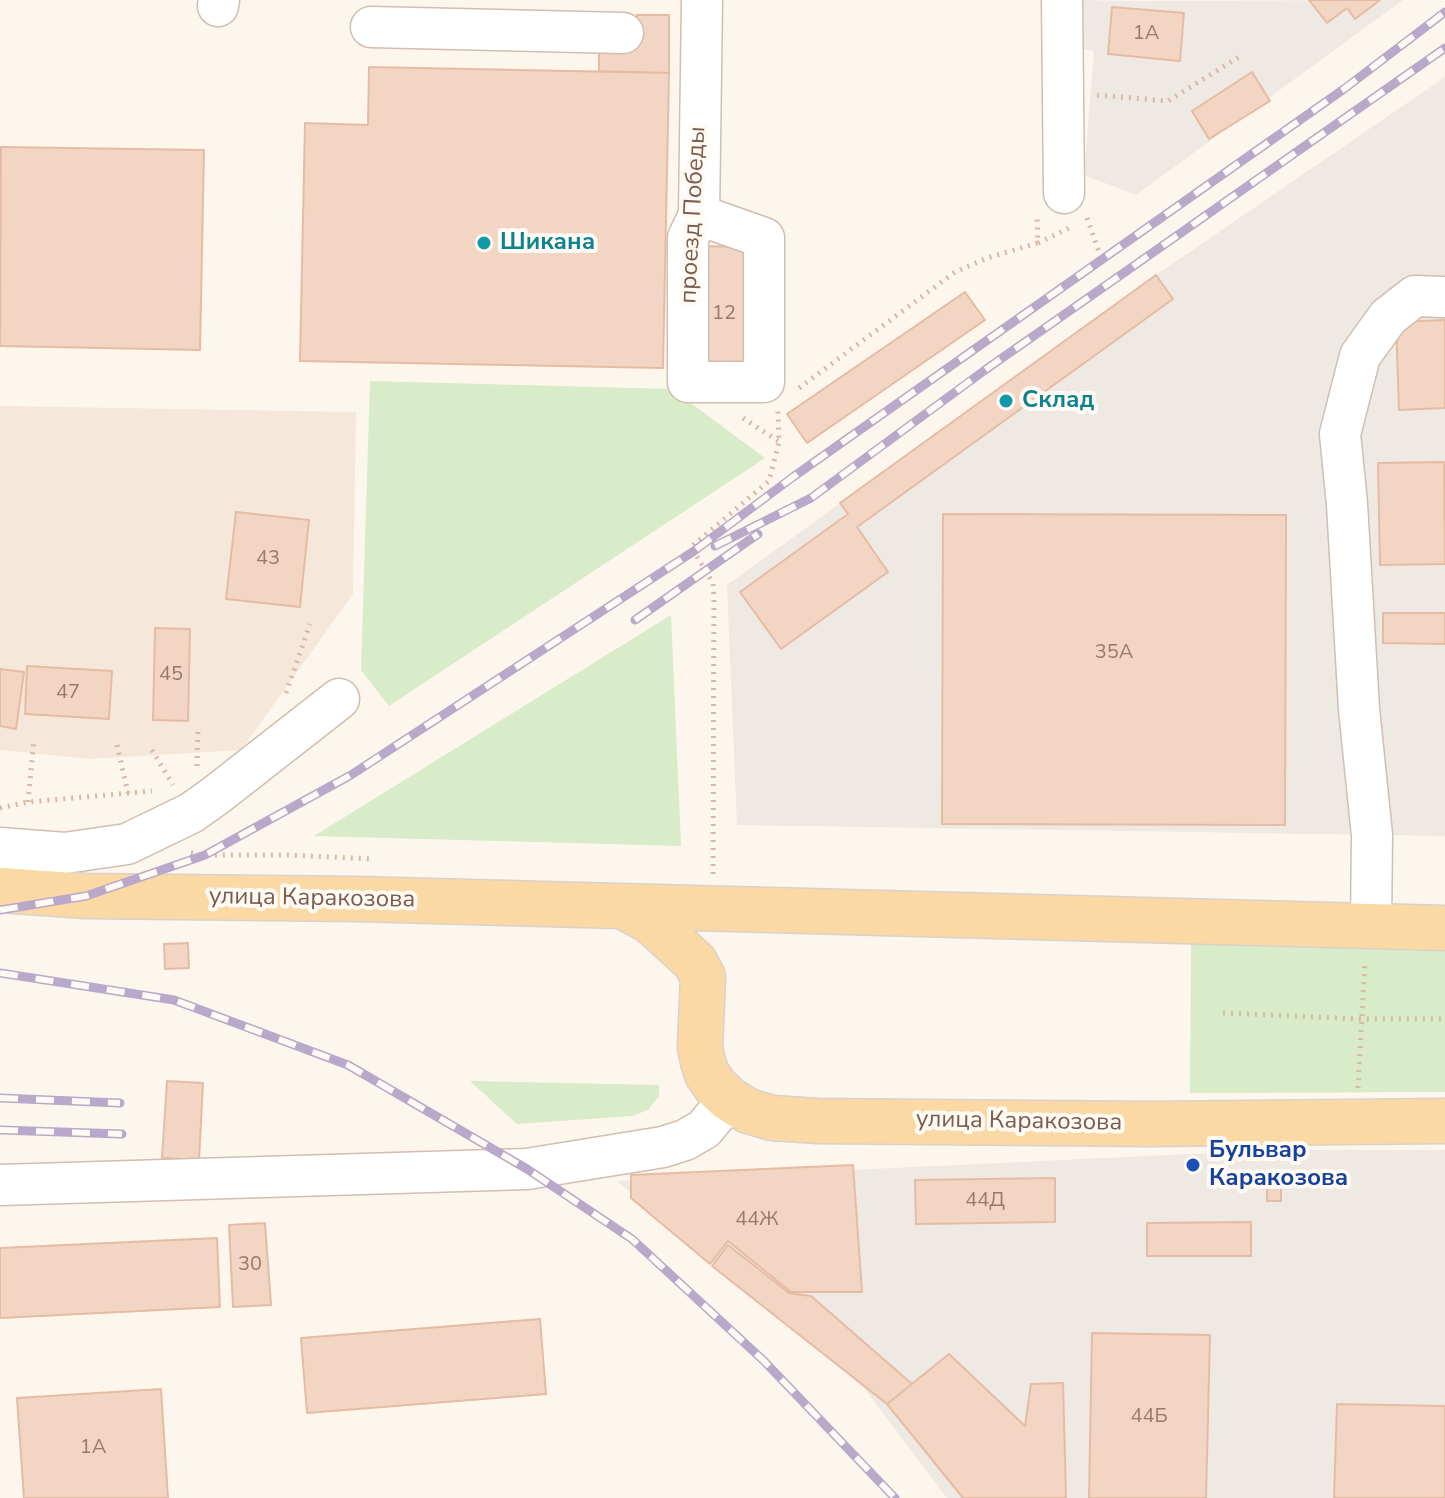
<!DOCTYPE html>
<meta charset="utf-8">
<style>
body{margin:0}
canvas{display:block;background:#fdf6ec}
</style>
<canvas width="1445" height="1498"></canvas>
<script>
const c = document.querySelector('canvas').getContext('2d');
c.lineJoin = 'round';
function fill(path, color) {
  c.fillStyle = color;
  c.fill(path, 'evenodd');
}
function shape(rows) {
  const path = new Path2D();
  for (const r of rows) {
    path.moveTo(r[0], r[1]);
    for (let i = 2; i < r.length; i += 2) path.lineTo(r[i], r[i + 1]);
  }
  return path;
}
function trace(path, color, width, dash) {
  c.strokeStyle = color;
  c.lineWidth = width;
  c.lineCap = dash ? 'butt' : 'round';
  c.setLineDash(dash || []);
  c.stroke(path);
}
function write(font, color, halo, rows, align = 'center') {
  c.font = font + ' "Nunito Sans",sans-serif';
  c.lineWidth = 8;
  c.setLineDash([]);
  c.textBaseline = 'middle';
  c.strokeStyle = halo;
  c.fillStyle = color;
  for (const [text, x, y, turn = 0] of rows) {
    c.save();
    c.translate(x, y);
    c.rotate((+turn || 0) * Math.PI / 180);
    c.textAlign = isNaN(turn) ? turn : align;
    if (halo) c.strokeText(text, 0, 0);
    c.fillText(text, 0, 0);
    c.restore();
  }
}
const residential = shape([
 [0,406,356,412,353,594,241,750,90,759,0,750]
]);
const industrial = shape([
 [1082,0,1120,1,1403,0,1136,195,1084,175,1094,51,1077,48],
 [1445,77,1445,836,737,825,727,585,1156,275],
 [1274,1150,1445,1150,1445,1498,947,1498,863,1387,617,1181]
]);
const green = shape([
 [370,381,672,389,765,458,389,706,361,670],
 [671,615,681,846,314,836],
 [1191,937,1445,940,1445,1092,1190,1093],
 [470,1081,659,1085,659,1096,648,1110,632,1116,517,1124]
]);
const building = shape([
 [1309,0,1380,0,1355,19,1347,8,1327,23,1309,0],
 [1112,7,1184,13,1180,61,1108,54,1112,7],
 [637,15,669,15,669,73,599,71,599,46,637,47,637,15],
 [369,67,669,73,663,368,300,361,305,123,368,125,369,67],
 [1252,72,1270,101,1209,139,1192,111,1252,72],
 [1,147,204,150,200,350,0,346,1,147],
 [696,246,752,247,752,373,696,373,696,246],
 [1156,275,1173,299,857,527,888,572,781,649,740,592,848,514,840,503,1156,275],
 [965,292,985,320,807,443,787,414,965,292],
 [1445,320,1445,408,1399,410,1396,322,1445,320],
 [1444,462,1445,564,1380,565,1378,463,1444,462],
 [236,512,309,520,300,607,226,599,236,512],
 [943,514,1286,515,1285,825,942,824,943,514],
 [1383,613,1445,613,1445,644,1383,643,1383,613],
 [155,628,190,629,188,721,153,720,155,628],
 [27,666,112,671,109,719,25,714,27,666],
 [0,669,24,672,16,729,0,726,0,669],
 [188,943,189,968,165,969,164,944,188,943],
 [167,1081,203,1083,199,1160,162,1158,167,1081],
 [853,1165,862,1292,791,1292,728,1241,710,1264,631,1198,631,1175,853,1165],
 [1055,1178,1055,1222,916,1224,915,1180,1055,1178],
 [1267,1182,1281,1183,1281,1201,1267,1201,1267,1182],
 [1251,1222,1251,1256,1147,1256,1147,1223,1251,1222],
 [265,1223,271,1305,233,1307,229,1225,265,1223],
 [217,1238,220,1307,0,1318,0,1248,217,1238],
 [728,1245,789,1293,811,1296,912,1384,887,1404,712,1266,728,1245],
 [540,1319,546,1394,307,1413,301,1338,540,1319],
 [1092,1333,1210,1335,1206,1498,1089,1498,1092,1333],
 [949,1354,1025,1426,1031,1384,1063,1383,1066,1498,963,1498,887,1404,949,1354],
 [161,1389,168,1498,24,1498,17,1398,161,1389],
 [1337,1404,1445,1406,1445,1498,1334,1498,1337,1404]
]);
const path = shape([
 [1097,95,1168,101,1239,57],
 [1087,218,1099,252],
 [1038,243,1069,228],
 [799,388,955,272,987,258,1038,243,1037,216],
 [743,418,778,441],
 [286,693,310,624],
 [117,745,128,793],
 [152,750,173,785],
 [197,766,198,727],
 [28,802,34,739],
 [0,808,28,802,152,791],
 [191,853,205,855,288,855,373,859],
 [713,874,714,597,713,583,691,547,769,481,779,442,778,411],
 [1223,1013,1362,1019,1445,1019],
 [1358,1088,1365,962]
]);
const minor = shape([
 [1062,0,1064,193],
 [218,6,219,0],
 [371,27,623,33],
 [699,215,764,238,764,382,688,382,688,238,699,215,702,0],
 [0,848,65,853,127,844,191,813,215,796,339,699],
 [1371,926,1372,835,1359,709,1347,504,1340,434,1360,356,1388,317,1415,296,1445,297],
 [0,1185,527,1169,663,1147,685,1140,704,1129,729,1099]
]);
const major = shape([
 [0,890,86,896,357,899,1445,928],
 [624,907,650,921,695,962,703,977,700,1047,703,1062,707,1074,716,1087,729,1099,748,1111,772,1118,818,1121,1149,1124,1445,1121]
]);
const rail = shape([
 [715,546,811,498,985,370,1445,48],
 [635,620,758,534],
 [0,910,86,896,205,855,351,775,694,551,793,477,1344,89,1445,12],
 [0,973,174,1000,348,1065,527,1169,632,1239,763,1360,895,1498],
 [0,1098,120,1103],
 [0,1130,122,1134]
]);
const markers = [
 [484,243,8,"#0f9aa8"],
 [1006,401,8,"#0f9aa8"],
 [1193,1165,8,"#1a4fb4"]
];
const numberNames = [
 ["1А",1146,34],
 ["12",724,314],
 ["43",268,559],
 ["35А",1114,653],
 ["45",171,675],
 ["47",68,693],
 ["44Д",985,1201],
 ["44Ж",757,1220],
 ["30",250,1265],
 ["44Б",1149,1417],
 ["1А",93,1448]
];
const streetNames = [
 ["проезд Победы",694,215,-87],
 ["улица Каракозова",312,899,1],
 ["улица Каракозова",1019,1122,1]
];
const cultureNames = [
 ["Шикана",500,243],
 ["Склад",1022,401]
];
const transitNames = [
 ["Бульвар",1209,1151],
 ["Каракозова",1209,1179]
];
fill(residential, '#f5e8da');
fill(industrial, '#efe9e4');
fill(green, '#d8ecc9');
fill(building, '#f3d5c3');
trace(building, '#e6bba3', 2);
trace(minor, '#d1beb0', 43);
trace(major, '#dad1cd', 47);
trace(path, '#d9b8a5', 5, [2, 6]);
trace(minor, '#fff', 40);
trace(major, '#fbd9a5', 44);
trace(rail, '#b9a8c9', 9);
trace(rail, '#fffaf3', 6, [18]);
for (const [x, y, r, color] of markers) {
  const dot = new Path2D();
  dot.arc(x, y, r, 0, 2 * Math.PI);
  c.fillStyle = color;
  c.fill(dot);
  trace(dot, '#fffaf3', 3);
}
write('20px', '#987a6a', null, numberNames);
write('24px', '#7a5c4d', '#fffaf3', streetNames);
write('bold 24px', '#0d838f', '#fffaf3', cultureNames, 'left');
write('bold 24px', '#164399', '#fffaf3', transitNames, 'left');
</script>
